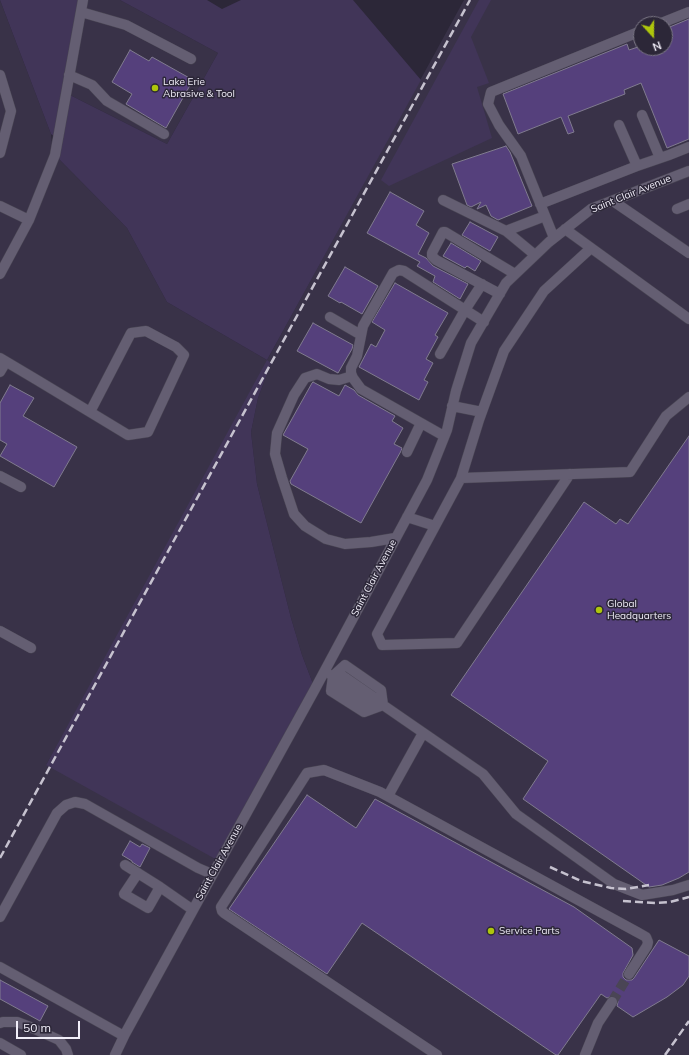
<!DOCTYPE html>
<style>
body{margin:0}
#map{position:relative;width:689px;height:1055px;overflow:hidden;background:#2c2738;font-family:Mulish,sans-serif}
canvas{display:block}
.north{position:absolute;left:633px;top:16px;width:40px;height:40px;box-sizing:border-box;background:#2c2738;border:1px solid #7b7785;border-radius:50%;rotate:159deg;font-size:11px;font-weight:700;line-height:16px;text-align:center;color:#f1eef9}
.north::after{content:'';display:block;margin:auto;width:14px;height:18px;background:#aec60c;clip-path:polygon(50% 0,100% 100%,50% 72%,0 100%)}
.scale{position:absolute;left:16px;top:1021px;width:64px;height:18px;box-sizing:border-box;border:2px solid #f1eef9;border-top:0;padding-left:5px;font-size:12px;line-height:14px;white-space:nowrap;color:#f1eef9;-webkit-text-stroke:3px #2c2738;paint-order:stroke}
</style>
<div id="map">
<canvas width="689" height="1055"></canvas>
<div class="north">N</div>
<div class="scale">50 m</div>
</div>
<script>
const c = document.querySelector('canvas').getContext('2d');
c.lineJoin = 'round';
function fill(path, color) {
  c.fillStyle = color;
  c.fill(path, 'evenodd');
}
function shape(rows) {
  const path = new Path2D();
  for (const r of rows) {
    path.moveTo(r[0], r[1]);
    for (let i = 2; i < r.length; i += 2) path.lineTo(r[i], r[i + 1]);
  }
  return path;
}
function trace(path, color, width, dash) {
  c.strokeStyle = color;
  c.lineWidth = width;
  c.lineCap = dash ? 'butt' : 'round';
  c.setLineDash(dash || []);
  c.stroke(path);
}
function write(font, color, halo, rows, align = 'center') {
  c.font = font + ' Mulish,sans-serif';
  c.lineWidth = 3;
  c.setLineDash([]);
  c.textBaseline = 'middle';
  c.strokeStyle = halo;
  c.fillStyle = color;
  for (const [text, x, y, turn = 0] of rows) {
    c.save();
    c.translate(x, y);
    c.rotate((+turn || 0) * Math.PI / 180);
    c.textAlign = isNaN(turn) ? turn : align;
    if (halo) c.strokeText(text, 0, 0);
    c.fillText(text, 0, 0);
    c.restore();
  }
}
const built = shape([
 [0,0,51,134,53,153,42,181,0,269],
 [83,0,120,0,218,53,167,144,66,93],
 [464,0,689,0,689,1055,0,1055,0,274,55,155,127,228,167,302,267,360],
 [641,24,665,24,665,48,641,48],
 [271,363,258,398,251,432,257,484,291,618,302,655,315,689,46,765]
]);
const green = shape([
 [0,0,83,0,66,93,167,144,218,53,120,0,207,0,222,9,241,0,353,0,421,80,267,360,271,363,258,398,251,432,257,484,291,618,302,655,315,689,219,861,46,765,267,360,167,302,127,228,55,155,57,139,51,134],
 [479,0,491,0,471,37,489,83,477,87,492,138,389,186,381,180]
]);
const building = shape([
 [689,19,689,139,667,148,641,83,624,90,625,94,568,116,574,132,568,134,561,117,518,134,503,94,627,44,629,50,641,46,641,48,665,48,665,29,689,19],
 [130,50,149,61,152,57,193,80,166,128,126,104,132,94,112,82,130,50],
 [506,146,510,152,532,206,498,220,491,216,486,205,477,209,481,202,471,207,467,205,452,164,506,146],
 [390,192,424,211,416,225,429,233,418,254,426,258,433,266,468,284,460,299,433,282,435,276,417,266,420,262,367,233,390,192],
 [470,222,498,237,490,251,462,235,470,222],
 [451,243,481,261,475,271,467,266,465,268,443,256,451,243],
 [345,267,378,286,362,314,341,302,340,303,328,296,345,267],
 [395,283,448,313,435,335,438,337,426,359,433,363,424,380,428,382,419,400,359,367,371,344,376,347,385,330,372,322,395,283],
 [313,323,353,345,352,349,338,373,297,351,313,323],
 [313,382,339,396,345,385,354,390,358,395,395,416,392,421,403,428,394,444,402,448,401,451,361,523,291,484,290,481,308,449,283,435,312,383,313,382],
 [10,385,34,398,23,416,77,447,54,487,0,456,7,444,0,440,0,403,10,385],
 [689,436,689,872,679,878,662,885,649,887,523,799,548,761,451,695,584,502,616,524,620,519,628,524,689,436],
 [307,795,356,828,375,799,574,907,632,948,633,955,623,973,623,977,626,980,632,980,634,978,659,940,689,956,689,976,683,985,667,997,633,1017,617,1006,618,1002,616,997,612,996,607,998,601,994,558,1055,556,1055,362,923,327,974,229,909,307,795],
 [130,841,140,847,142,844,150,848,140,867,132,862,132,861,122,855,130,841],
 [0,980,48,1006,40,1021,0,999,0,980]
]);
const minorTunnel = shape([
 [612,1002,629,974]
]);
const minor = shape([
 [81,12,126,25,191,59],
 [659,24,689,12],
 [0,75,11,111,0,153],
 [69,75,92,85,107,101,164,134],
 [642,115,660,158],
 [619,125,637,166],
 [443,200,506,231],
 [613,201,689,253],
 [540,204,637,166,669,155,689,147],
 [0,206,29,220],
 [677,209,689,204],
 [565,229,689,319],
 [554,238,521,156,499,125,488,104,491,92,641,31],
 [535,255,506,231,545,216],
 [0,274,29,220,55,155,83,0],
 [500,294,436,260,432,256,432,253,443,232,445,232,515,274],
 [330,317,361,335],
 [440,354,465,310,482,284],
 [0,358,37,380,90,412,128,435,148,432,184,355,176,347,146,331,131,333,90,412],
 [0,372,6,362],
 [352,376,339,380,329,379,317,374,305,378,294,395,277,433,275,454,282,478,294,514,305,526,326,539,345,544,371,542,395,538],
 [452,406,482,412],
 [444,436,361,389,353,378,351,373,351,368,357,356,363,326,393,273,399,270,404,271,484,322],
 [407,452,421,423],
 [570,474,457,643,382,645,377,634,461,478,479,420,504,351,544,291,591,248],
 [0,476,21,487],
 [461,478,630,472,666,416,689,397],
 [407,517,435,526],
 [0,631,31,648],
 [345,665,381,690,383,705,364,712,331,691,333,676,345,665],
 [331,675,333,676,336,683,369,705,380,705],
 [333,676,340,674,375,698,383,705,483,774,516,814,614,884,642,895,673,890,689,885],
 [388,796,423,733],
 [125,865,160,887,193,910],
 [138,873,124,894,148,908,160,887],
 [0,917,57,813,66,805,75,802,85,804,198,868,212,874],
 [0,967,124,1036],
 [0,1023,3,1022,17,1022,30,1027,59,1040,66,1049,68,1055],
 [0,1043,21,1055],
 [115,1055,125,1034,193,910,315,689,427,480,447,430,456,391,471,343,506,283,549,242,591,209,689,171],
 [437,1055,224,913,222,911,221,907,307,773,324,770,380,792,637,932,646,937,648,942,647,946,629,974],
 [585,1055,598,1023,612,1002]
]);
const rail = shape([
 [0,858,470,0],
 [550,867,581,881,611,888,626,889,649,885],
 [623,901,657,903,670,902,689,897],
 [665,1055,689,1021]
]);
const markers = [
 [155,88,4,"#aec60c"],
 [599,610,4,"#aec60c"],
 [491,931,4,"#aec60c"]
];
const poiNames = [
 ["Lake Erie",163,82],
 ["Abrasive & Tool",163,94],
 ["Global",607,604],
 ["Headquarters",607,616],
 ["Service Parts",499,931]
];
const streetNames = [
 ["Saint Clair Avenue",631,194,-22],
 ["Saint Clair Avenue",374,578,-62],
 ["Saint Clair Avenue",219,862,-61]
];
fill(built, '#393248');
fill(green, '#413558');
fill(building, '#55407c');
trace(building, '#807b8f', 1);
trace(minorTunnel, '#4a4555', 10, [10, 5]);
trace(minor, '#494553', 11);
trace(minor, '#645e72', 10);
trace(rail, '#c6c2cf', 2.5, [8, 4]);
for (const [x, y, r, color] of markers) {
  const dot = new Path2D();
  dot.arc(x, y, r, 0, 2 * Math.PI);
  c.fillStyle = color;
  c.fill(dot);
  trace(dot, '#2c2738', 1.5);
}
write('10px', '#f1eef9', '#2c2738', poiNames, 'left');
write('10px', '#f1eef9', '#2c2738', streetNames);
</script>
